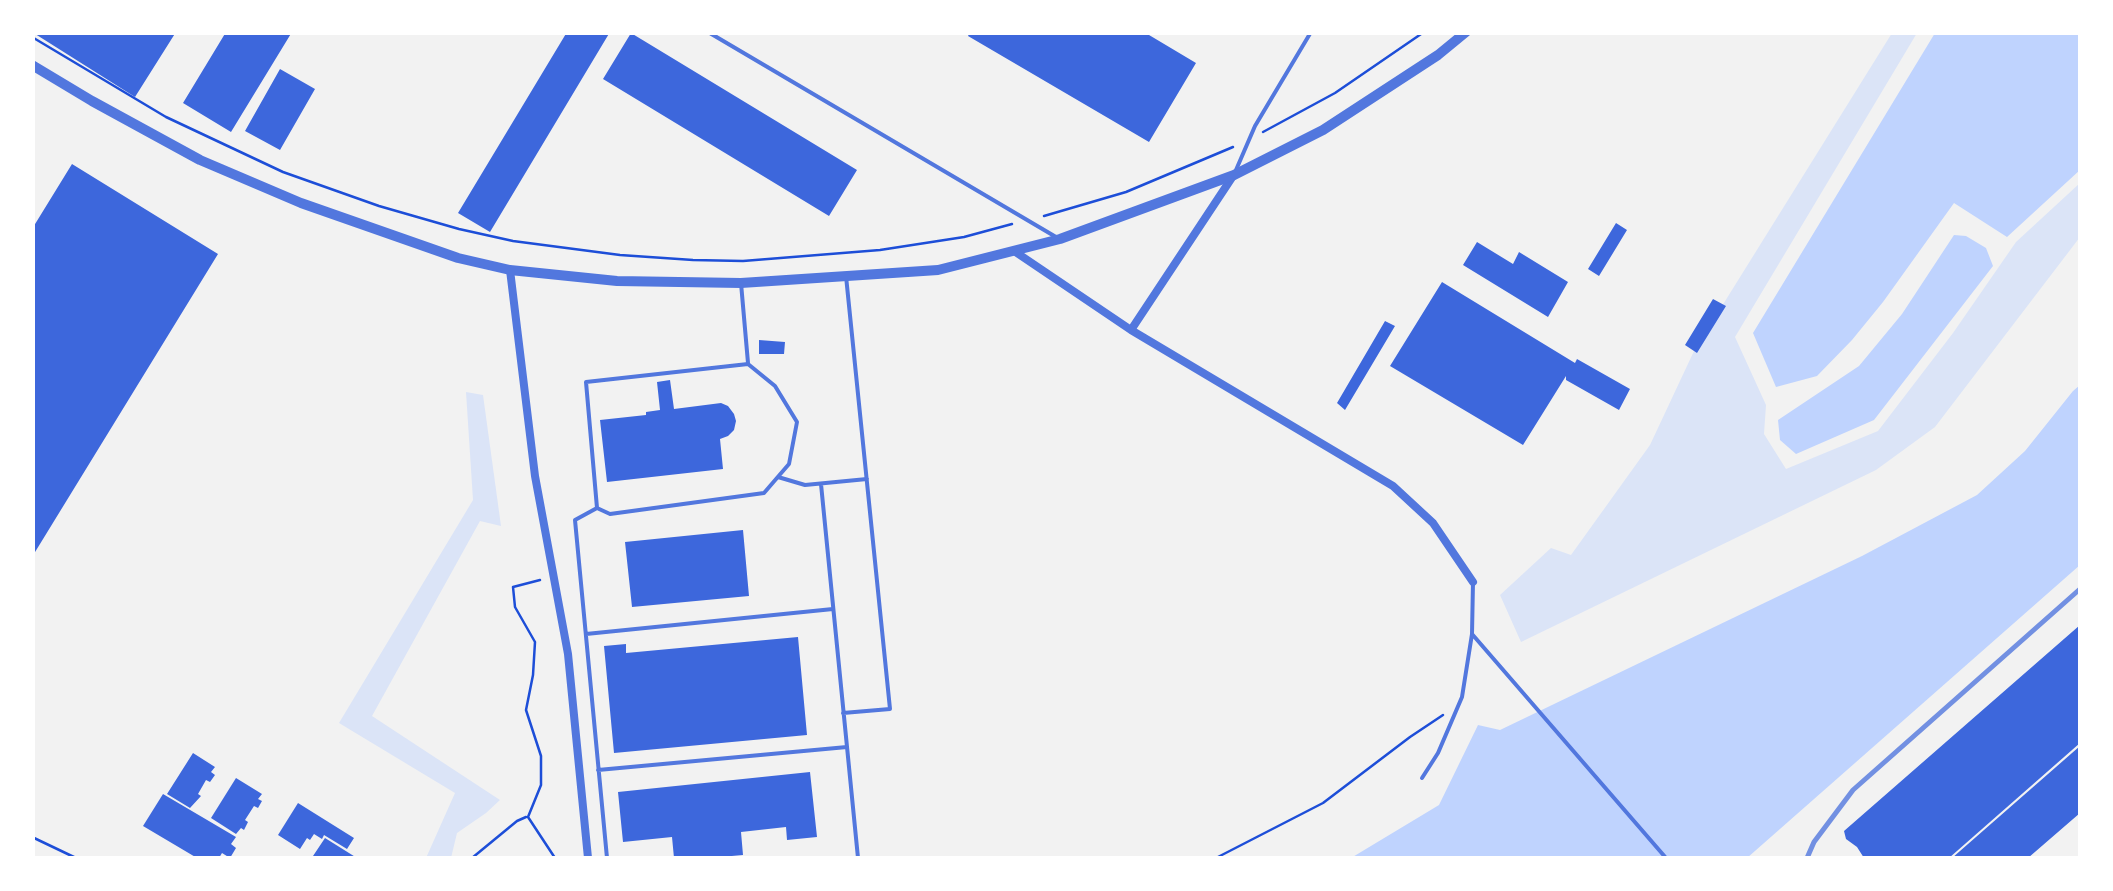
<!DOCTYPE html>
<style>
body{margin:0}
#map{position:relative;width:2113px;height:891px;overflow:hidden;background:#f2f2f2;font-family:"Libre Baskerville",serif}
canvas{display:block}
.frame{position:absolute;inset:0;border:35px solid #fff;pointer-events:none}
</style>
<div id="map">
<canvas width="2113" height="891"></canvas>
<div class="frame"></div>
</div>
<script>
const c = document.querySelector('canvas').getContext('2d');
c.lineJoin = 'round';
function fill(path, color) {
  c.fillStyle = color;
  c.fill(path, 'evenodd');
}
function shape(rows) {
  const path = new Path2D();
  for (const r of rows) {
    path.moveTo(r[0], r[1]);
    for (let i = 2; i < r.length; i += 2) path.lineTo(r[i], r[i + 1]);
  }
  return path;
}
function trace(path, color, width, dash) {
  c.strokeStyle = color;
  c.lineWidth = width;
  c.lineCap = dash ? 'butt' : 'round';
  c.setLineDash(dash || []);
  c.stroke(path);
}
const green = shape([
 [1892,33,1917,33,1735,337,1766,405,1764,434,1786,469,1878,431,1953,333,2016,242,2080,183,2080,237,1935,427,1876,470,1521,642,1500,595,1551,548,1571,555,1650,445,1694,351],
 [466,392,483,395,501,526,480,521,372,716,500,800,486,813,457,833,451,858,426,858,455,793,339,723,473,500]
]);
const water = shape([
 [1935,33,2080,33,2080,170,2007,237,1954,203,1883,302,1852,340,1817,376,1776,387,1753,333],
 [1954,235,1966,236,1986,248,1993,266,1874,420,1796,454,1780,440,1778,420,1859,366,1902,314],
 [2080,385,2080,565,1747,858,1351,858,1439,805,1478,725,1500,730,1862,556,1977,495,2025,451,2073,391]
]);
const building = shape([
 [32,32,176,32,135,97],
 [226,32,292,32,231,132,183,103],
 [567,32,610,32,490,232,458,213],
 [970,32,1144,32,1196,63,1149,142,968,36],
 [631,33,857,170,829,216,603,79],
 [280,69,315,89,280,150,245,131],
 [72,164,218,254,32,557,32,229],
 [1616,223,1627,230,1599,276,1588,269],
 [1477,242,1513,264,1519,252,1568,282,1548,317,1463,265],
 [1442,282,1575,363,1577,359,1630,389,1619,410,1566,380,1566,376,1523,445,1390,366],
 [1713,299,1726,306,1697,353,1685,345],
 [1385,321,1395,326,1345,410,1337,403],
 [759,340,785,342,784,354,759,354],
 [670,380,674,409,721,403,728,406,734,414,736,421,734,430,728,436,720,439,723,469,607,482,600,420,646,415,646,412,660,410,657,382],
 [743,530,749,596,632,607,625,542],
 [2080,625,2080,743,1949,858,1864,858,1857,847,1846,839,1844,831],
 [798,637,807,735,614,753,604,646,626,644,626,653],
 [2080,746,2080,813,2028,858,1952,858],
 [193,753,215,767,211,772,215,775,210,782,206,780,198,794,201,796,190,808,167,794],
 [810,772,817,837,787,840,786,827,741,832,743,855,709,858,674,858,672,837,623,842,618,792],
 [236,778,262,794,258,799,262,801,258,808,254,806,245,820,248,822,244,830,241,828,236,834,211,818],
 [163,794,236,837,231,844,236,848,230,858,222,853,219,858,197,858,143,826],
 [298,803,354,838,347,849,324,835,322,839,314,834,310,840,307,838,300,849,278,835],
 [325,838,357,858,318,858,313,856]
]);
const path = shape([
 [32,37,166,117,283,172,379,206,459,229,513,241,620,255,693,260,743,261,880,250,964,237,1012,224],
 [1263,132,1335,93,1424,32],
 [1044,216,1126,192,1233,147],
 [540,580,513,587,515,607,535,642,533,675,526,710,541,756,541,785,528,817,555,858],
 [32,837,76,858],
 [472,858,517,821,526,817],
 [1216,858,1323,803,1410,737,1443,715]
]);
const service = shape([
 [708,32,1056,237],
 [1236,170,1255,126,1311,32],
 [741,283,748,363],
 [748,364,775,386,797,422,789,464,764,493,610,514,597,508,586,382,748,364],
 [778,477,805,485,867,479],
 [821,484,858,858],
 [597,508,575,520,607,858],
 [1473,582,1472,634,1666,858],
 [586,634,833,609],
 [843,713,890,709,846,276],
 [598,770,847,747],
 [1422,778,1438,753,1462,697,1472,634]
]);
const minor = shape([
 [1014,251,1131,330,1393,486,1433,523,1473,582],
 [510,270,535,476,568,654,588,858],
 [1131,330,1233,176]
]);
const tertiary = shape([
 [32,65,92,101,200,160,301,203,458,258,510,270,617,281,741,283,938,270,1060,239,1234,175,1323,130,1438,55,1466,32]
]);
const rail = shape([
 [1807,858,1814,842,1853,790,2080,589]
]);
fill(green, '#dbe4f7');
fill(water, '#bfd3fe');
fill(building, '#3d67dc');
trace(path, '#1d4ed8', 2.5);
trace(service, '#5277de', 4);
trace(minor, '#5277de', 8);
trace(tertiary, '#5277de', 10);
trace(rail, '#7290e2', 5);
</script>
